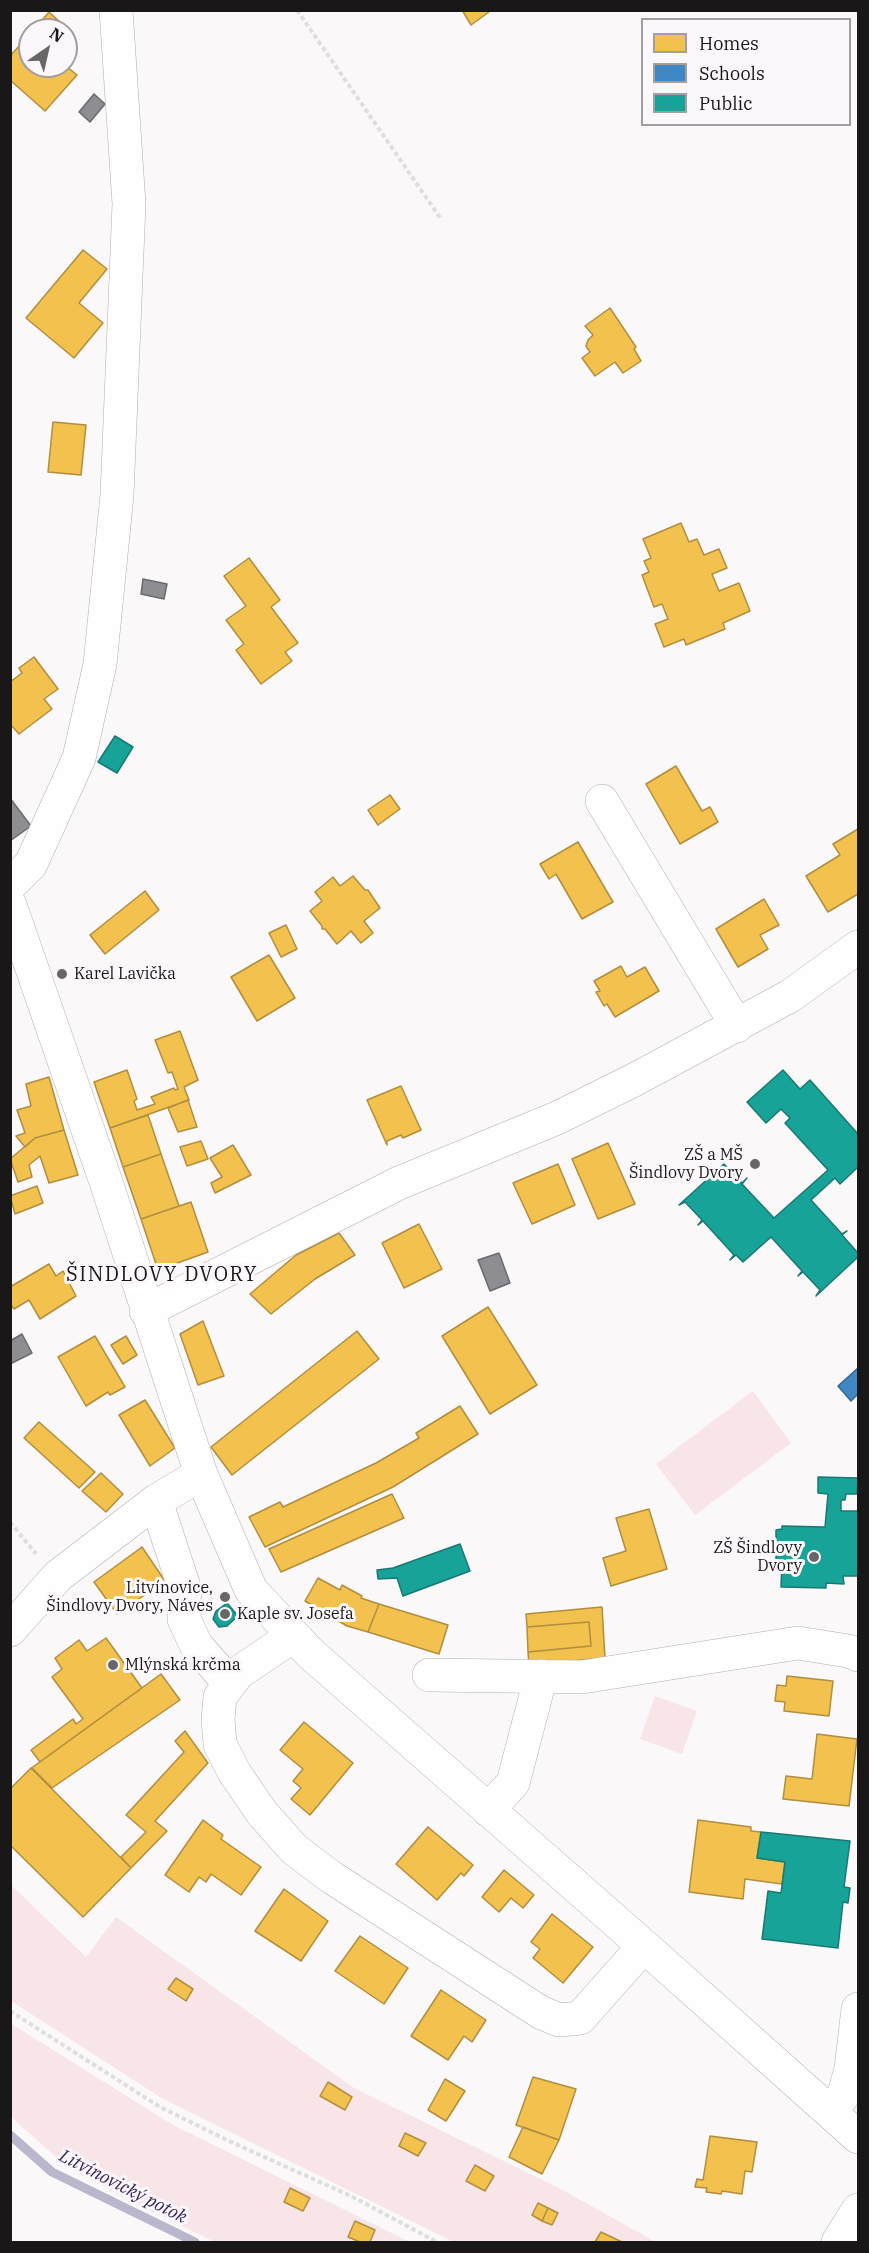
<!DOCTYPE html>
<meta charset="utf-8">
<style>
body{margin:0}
#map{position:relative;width:869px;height:2253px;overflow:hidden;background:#fbf8fa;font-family:"IBM Plex Serif",serif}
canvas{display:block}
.frame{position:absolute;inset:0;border:12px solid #191718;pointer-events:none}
.legend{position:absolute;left:641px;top:18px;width:210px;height:108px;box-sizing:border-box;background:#fcf7fb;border:2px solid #a19da0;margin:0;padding:8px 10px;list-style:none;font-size:18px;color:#191718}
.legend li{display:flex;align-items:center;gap:12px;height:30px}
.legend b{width:30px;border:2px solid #a19da0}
.north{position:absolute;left:18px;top:18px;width:60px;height:60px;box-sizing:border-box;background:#fcf7fb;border:2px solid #a19da0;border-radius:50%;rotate:34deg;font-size:16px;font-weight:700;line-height:24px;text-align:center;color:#191718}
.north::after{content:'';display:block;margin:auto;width:21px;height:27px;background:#686667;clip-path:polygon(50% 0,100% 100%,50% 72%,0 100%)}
</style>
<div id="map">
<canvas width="869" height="2253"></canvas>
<div class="frame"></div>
<ul class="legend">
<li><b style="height:16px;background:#f2c14e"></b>Homes</li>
<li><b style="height:16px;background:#3f88c5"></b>Schools</li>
<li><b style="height:16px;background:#17a398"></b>Public</li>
</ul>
<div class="north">N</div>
</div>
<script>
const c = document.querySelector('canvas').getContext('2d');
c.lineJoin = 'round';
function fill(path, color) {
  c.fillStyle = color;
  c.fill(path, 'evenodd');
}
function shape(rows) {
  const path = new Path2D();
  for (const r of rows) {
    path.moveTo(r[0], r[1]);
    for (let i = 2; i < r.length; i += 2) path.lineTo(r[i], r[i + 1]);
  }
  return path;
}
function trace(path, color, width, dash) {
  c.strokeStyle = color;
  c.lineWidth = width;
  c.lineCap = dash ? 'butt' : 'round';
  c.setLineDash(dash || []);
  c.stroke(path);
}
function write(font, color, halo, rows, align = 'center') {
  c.font = font + ' "IBM Plex Serif",serif';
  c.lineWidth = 6;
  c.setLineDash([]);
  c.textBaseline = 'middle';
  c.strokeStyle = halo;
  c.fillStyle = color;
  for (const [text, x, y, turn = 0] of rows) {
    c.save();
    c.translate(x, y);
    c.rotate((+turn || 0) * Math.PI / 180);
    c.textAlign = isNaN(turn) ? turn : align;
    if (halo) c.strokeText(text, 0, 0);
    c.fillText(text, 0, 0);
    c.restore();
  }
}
const green = shape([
 [753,1391,791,1443,695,1515,656,1464],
 [655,1696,697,1711,682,1754,640,1739],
 [10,1884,86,1957,116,1917,354,2088,557,2187,656,2242,454,2242,163,2099,11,2001],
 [10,2023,173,2125,410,2242,215,2242,134,2203,67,2167,11,2117]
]);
const homes = shape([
 [462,10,488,10,489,12,471,25,462,10],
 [49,12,70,31,66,36,66,30,34,30,49,12],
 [30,34,30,66,66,66,77,75,45,111,10,80,10,56,30,34],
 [83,250,107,269,79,303,103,323,74,358,26,318,83,250],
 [610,308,636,347,634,349,641,361,623,373,615,362,595,376,582,358,590,352,586,346,588,340,593,335,585,326,610,308],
 [53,422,86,425,81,475,48,472,53,422],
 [681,523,689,542,697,539,704,555,719,549,727,568,712,574,719,591,739,583,750,611,723,623,725,629,686,645,684,639,664,647,655,624,668,619,662,604,654,607,642,575,649,572,644,561,651,558,643,539,681,523],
 [249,558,280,600,271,607,298,643,285,652,292,661,261,684,236,650,244,644,226,620,246,606,224,576,249,558],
 [34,657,58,689,44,699,52,709,19,734,10,724,10,682,22,673,19,668,34,657],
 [676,766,702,811,710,807,718,822,680,844,646,784,676,766],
 [390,795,400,809,378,825,368,810,390,795],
 [858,829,858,894,828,912,806,876,840,855,833,844,858,829],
 [578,842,613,902,582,919,556,874,549,879,540,864,578,842],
 [353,876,365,890,368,890,380,908,364,921,373,933,361,943,351,931,337,944,325,929,322,929,322,926,310,911,322,901,315,892,333,877,340,886,353,876],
 [145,891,159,910,105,954,90,935,145,891],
 [764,899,779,925,760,935,768,949,738,967,716,929,764,899],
 [286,925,297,949,281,957,269,933,286,925],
 [269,955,295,998,257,1021,231,977,269,955],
 [621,966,627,977,645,967,659,991,615,1017,607,1004,604,1006,596,992,600,991,594,981,621,966],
 [180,1031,198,1080,184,1087,189,1100,110,1128,94,1082,127,1070,137,1099,134,1101,137,1110,155,1104,151,1097,174,1088,175,1090,178,1089,172,1072,168,1073,155,1040,180,1031],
 [49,1077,64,1130,35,1138,25,1147,16,1136,25,1133,17,1110,31,1106,26,1084,49,1077],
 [401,1086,421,1130,403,1138,401,1135,387,1141,387,1145,367,1100,401,1086],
 [188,1100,197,1127,178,1132,168,1108,188,1100],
 [148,1115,161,1154,123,1167,110,1128,148,1115],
 [64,1130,78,1175,49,1183,40,1156,29,1165,32,1177,18,1182,10,1159,35,1138,64,1130],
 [201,1141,208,1159,187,1166,180,1147,201,1141],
 [608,1143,635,1204,598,1219,572,1159,608,1143],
 [233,1145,251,1175,215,1193,211,1183,222,1177,210,1158,233,1145],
 [161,1154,179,1206,141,1219,123,1167,161,1154],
 [558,1164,575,1205,532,1224,513,1183,558,1164],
 [37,1186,43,1203,15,1214,10,1196,37,1186],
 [191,1202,208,1252,158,1270,141,1219,191,1202],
 [419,1224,442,1269,404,1288,382,1243,419,1224],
 [339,1233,355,1255,315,1279,271,1314,250,1294,296,1255,339,1233],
 [49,1264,56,1276,63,1271,76,1296,40,1319,29,1300,14,1309,10,1304,10,1287,49,1264],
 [488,1307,537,1385,490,1414,442,1336,488,1307],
 [203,1321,224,1376,198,1385,180,1334,203,1321],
 [357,1331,379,1359,232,1475,211,1447,357,1331],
 [95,1336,125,1387,110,1395,108,1392,86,1406,58,1357,95,1336],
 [126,1336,137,1355,123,1364,111,1345,126,1336],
 [145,1400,175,1448,150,1466,119,1415,145,1400],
 [460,1406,478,1434,393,1487,265,1547,249,1517,280,1502,283,1507,376,1463,419,1438,416,1433,460,1406],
 [39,1422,95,1472,79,1488,24,1438,39,1422],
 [101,1473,123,1494,106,1512,82,1491,101,1473],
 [392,1494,404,1518,281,1572,269,1549,392,1494],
 [649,1509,667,1569,611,1586,603,1558,626,1551,616,1518,649,1509],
 [142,1547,165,1581,117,1614,94,1582,142,1547],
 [318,1578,340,1590,342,1585,362,1596,361,1598,379,1604,368,1632,347,1626,305,1601,318,1578],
 [379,1604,448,1625,439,1654,368,1632,379,1604],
 [602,1607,605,1658,529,1665,528,1652,591,1646,589,1622,527,1627,526,1614,602,1607],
 [589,1622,591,1646,528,1652,527,1627,589,1622],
 [106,1638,142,1688,40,1762,31,1750,73,1719,76,1724,83,1719,52,1677,62,1669,55,1658,79,1640,87,1651,106,1638],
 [161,1674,180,1700,52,1788,32,1768,30,1769,161,1674],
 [787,1676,833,1681,829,1716,784,1711,785,1702,775,1701,777,1685,786,1686,787,1676],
 [304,1722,353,1763,310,1815,291,1799,301,1788,293,1781,303,1769,280,1750,304,1722],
 [185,1731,208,1763,155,1821,167,1831,131,1868,121,1857,146,1832,126,1815,184,1752,175,1741,185,1731],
 [817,1734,857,1739,849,1806,783,1799,786,1776,812,1779,817,1734],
 [31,1768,131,1868,83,1917,10,1845,10,1789,31,1768],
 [203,1820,223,1835,221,1839,261,1867,241,1895,211,1874,206,1882,199,1877,189,1892,165,1875,203,1820],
 [698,1820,751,1827,751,1831,761,1832,757,1858,785,1862,782,1884,745,1879,743,1899,689,1892,698,1820],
 [428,1827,473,1865,464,1876,461,1873,437,1900,396,1864,428,1827],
 [504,1870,534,1895,523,1908,511,1898,499,1912,482,1897,504,1870],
 [284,1889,328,1921,301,1961,255,1931,284,1889],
 [552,1914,593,1947,563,1983,533,1958,540,1949,531,1942,552,1914],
 [360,1936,408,1968,384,2004,335,1971,360,1936],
 [176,1978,193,1989,186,2001,168,1989,176,1978],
 [441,1990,486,2020,472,2042,464,2036,448,2060,411,2036,441,1990],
 [533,2077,576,2089,559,2140,516,2125,533,2077],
 [445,2079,465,2091,446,2121,428,2110,445,2079],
 [328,2082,352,2097,345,2110,320,2096,328,2082],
 [523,2127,559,2140,542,2174,509,2157,523,2127],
 [405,2133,426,2143,418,2156,399,2146,405,2133],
 [710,2136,757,2142,752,2172,745,2171,742,2194,722,2191,721,2194,706,2192,707,2188,695,2187,697,2179,703,2180,710,2136],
 [475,2165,494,2176,485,2191,466,2181,475,2165],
 [290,2188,310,2198,303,2211,284,2202,290,2188],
 [538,2203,548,2208,542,2221,532,2215,538,2203],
 [548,2208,558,2213,552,2225,542,2221,548,2208],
 [355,2221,375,2230,370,2242,360,2242,348,2237,355,2221],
 [601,2232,622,2242,595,2242,601,2232]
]);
const schools = shape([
 [858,1368,858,1394,851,1401,838,1386,858,1368]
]);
const public = shape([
 [115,736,133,747,117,773,98,762,115,736],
 [783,1070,800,1089,810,1080,858,1134,858,1167,840,1184,835,1178,811,1200,842,1234,847,1231,842,1235,858,1253,858,1257,816,1296,820,1290,803,1272,798,1276,802,1271,771,1237,743,1262,736,1255,730,1260,734,1255,703,1221,698,1225,702,1220,685,1202,679,1205,724,1164,742,1183,747,1178,742,1184,774,1218,828,1170,785,1123,790,1118,781,1109,766,1123,747,1102,783,1070],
 [818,1477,858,1478,857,1494,846,1494,845,1500,841,1500,841,1511,858,1511,858,1576,843,1576,844,1584,826,1583,826,1588,781,1587,782,1561,776,1561,776,1530,782,1529,782,1526,825,1527,828,1494,818,1493,818,1477],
 [460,1544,470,1571,403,1596,397,1578,378,1579,377,1570,393,1568,460,1544],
 [227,1603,238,1616,227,1626,219,1627,213,1619,216,1611,227,1603],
 [761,1832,850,1841,844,1887,850,1888,848,1903,843,1902,838,1948,762,1939,768,1891,781,1893,785,1862,757,1858,761,1832]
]);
const industry = shape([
 [94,94,105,104,90,122,79,112,94,94],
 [143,579,167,584,164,599,141,594,143,579],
 [10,798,31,826,10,841,10,798],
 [499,1253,510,1283,490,1291,478,1260,499,1253],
 [22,1334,32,1353,10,1364,10,1341,22,1334]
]);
const stream = shape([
 [10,2135,52,2172,195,2242]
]);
const path = shape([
 [297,10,441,219],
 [10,1522,36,1554],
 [10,2011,160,2107,231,2142,351,2196,437,2242]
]);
const minor = shape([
 [602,801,737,1026],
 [10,885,31,864,79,758,100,664,117,495,129,204,116,10],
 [10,905,107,1185,201,1474,251,1590,310,1653,644,1946,858,2137],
 [146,1311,399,1183,557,1118,632,1081,790,996,858,947],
 [156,1501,185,1590,184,1619,196,1645,230,1684],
 [10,1630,58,1576,156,1501,201,1474],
 [293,1636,238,1673,220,1697,218,1719,220,1744,234,1772,262,1813,294,1849,331,1877,540,2012,559,2020,580,2018,644,1946],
 [429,1675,582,1677,798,1643,848,1651,858,1655],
 [488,1810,513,1783,541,1676],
 [831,2112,844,2094,851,2069,858,2009],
 [838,2242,858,2210]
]);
const markers = [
 [62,974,6,"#686667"],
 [755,1164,6,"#686667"],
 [814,1557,6,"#686667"],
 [225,1597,6,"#686667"],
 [225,1614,6,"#686667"],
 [113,1665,6,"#686667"]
];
const poiNames = [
 ["Karel Lavička",74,974],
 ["ZŠ a MŠ",743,1155,"right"],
 ["Šindlovy Dvory",743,1173,"right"],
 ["ZŠ Šindlovy",802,1548,"right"],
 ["Dvory",802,1566,"right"],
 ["Litvínovice,",213,1588,"right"],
 ["Šindlovy Dvory, Náves",213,1606,"right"],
 ["Kaple sv. Josefa",237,1614],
 ["Mlýnská krčma",125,1665]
];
const waterNames = [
 ["Litvínovický potok",123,2187,27]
];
const quarterNames = [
 ["ŠINDLOVY DVORY",162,1275]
];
fill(green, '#f8e5e8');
fill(homes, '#f2c14e');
trace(homes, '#b18e3e', 1.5);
fill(schools, '#3f88c5');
trace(schools, '#346691', 1.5);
fill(public, '#17a398');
trace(public, '#187972', 1.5);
fill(industry, '#8d8d92');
trace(industry, '#6a6a6d', 1.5);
trace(stream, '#bab6cb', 9);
trace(minor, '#b0aeaf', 34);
trace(path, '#dedede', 4, [4.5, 3]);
trace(minor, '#fefefe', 33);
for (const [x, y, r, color] of markers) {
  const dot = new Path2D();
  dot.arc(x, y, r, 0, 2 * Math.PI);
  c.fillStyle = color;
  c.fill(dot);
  trace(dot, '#fcf7fb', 2);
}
write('16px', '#191718', '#fcf7fb', poiNames, 'left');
write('italic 18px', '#352a55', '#fcf7fb', waterNames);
c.letterSpacing = '1.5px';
write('20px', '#191718', '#fcf7fb', quarterNames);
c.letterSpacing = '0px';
</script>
